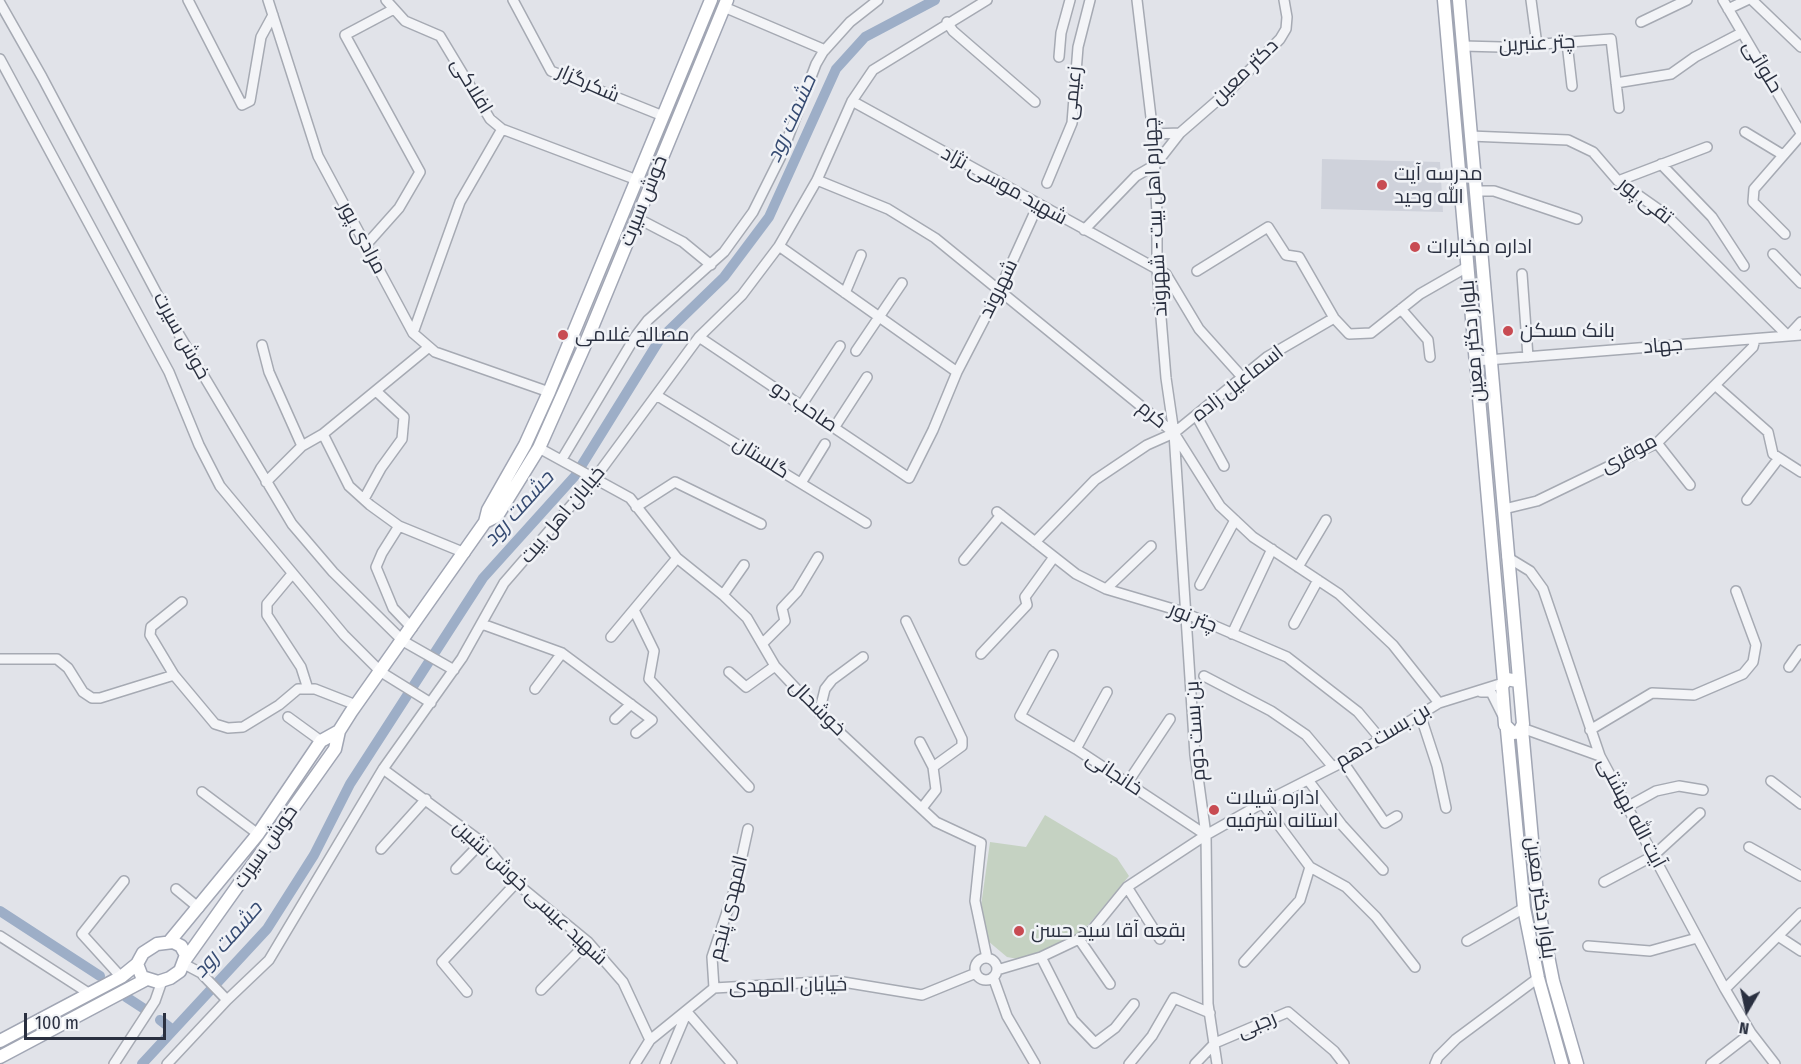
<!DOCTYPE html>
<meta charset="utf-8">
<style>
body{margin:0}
#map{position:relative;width:1801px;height:1064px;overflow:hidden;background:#e1e3e9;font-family:"Fira Sans Condensed",sans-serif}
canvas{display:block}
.north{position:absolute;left:1717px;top:980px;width:60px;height:60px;-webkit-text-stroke:4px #f0f2f6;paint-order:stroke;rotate:189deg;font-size:16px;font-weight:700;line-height:24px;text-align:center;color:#2a3040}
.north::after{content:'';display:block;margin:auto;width:21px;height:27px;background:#2a3040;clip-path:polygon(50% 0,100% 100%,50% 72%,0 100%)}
.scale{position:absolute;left:24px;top:1013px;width:142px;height:27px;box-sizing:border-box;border:3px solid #2a3040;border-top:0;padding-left:8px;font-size:18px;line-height:21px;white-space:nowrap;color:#2a3040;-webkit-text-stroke:4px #f0f2f6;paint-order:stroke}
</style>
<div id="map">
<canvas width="1801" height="1064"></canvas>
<div class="north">N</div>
<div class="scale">100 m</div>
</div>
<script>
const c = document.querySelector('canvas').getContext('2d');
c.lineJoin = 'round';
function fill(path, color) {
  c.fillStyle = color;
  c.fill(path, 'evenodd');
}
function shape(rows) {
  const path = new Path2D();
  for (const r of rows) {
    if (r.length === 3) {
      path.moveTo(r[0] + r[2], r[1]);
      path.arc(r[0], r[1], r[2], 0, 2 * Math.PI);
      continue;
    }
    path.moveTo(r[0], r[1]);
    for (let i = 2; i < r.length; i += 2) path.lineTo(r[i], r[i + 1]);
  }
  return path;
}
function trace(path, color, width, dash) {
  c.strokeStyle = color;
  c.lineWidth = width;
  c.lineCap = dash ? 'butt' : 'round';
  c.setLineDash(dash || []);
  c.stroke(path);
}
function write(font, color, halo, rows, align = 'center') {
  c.font = font + ' "Fira Sans Condensed",Cairo,sans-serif';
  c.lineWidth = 5;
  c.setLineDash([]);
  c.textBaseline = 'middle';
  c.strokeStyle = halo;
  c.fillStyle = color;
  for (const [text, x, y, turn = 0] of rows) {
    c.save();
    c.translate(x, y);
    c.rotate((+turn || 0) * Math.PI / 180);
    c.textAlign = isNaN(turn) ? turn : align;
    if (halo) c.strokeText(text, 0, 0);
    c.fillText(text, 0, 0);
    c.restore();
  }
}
const built = shape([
 [1322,159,1440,162,1443,212,1321,209]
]);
const green = shape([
 [1045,815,1117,858,1129,876,1089,924,1068,942,1023,960,1007,957,988,941,982,923,981,906,990,842,1026,847]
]);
const canal = shape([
 [0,911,100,976],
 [126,997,146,1010],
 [160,1020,173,1030],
 [142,1064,267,929,314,855,350,784,483,578,575,476,660,339,724,277,769,217,836,69,865,37,935,0]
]);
const minor = shape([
 [188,0,242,105,250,101,261,37,273,15],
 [268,0,318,156,413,333,435,352,549,392],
 [386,0,405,21,440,36,490,119,502,129,637,180],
 [513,0,551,71,663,116],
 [1137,0,1153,134,1157,214,1157,269,1166,378,1174,433,1195,755,1206,835,1208,1004,1217,1064],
 [1531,0,1537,45],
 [1723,0,1801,133],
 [1752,0,1801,47],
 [0,3,42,77,174,326,292,524,333,572,403,641,454,670],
 [724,7,825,50],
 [1728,9,1747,0],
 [947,22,953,31,1035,102],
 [1641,22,1687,0],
 [1567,43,1572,86],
 [1463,46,1501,47,1611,39,1619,108],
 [1059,57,1061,33,1070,0],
 [0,59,169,372,199,445,220,486,344,635,381,672,431,703],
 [1616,83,1671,74,1695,57,1741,33],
 [852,101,1166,274,1199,329,1243,378],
 [1745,132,1783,155],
 [1180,133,1234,86,1280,39,1286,29,1287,17,1284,0],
 [1470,136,1568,140,1593,152,1618,181,1665,214,1788,336,1801,322],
 [1661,164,1712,217,1744,266],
 [817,180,888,209,935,238,1174,433,1220,506,1253,537,1339,594,1393,645,1439,703],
 [1618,181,1707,147],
 [1047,183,1072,123,1078,47,1090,0],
 [1475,191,1494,191,1577,219],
 [637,218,683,242,711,265],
 [1084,230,1136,176,1155,165,1180,133,1153,134],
 [1785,234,1753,202,1754,189,1801,135],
 [366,245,399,208,420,172,345,35,394,9],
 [779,246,957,372],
 [1773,254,1801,283],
 [1197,271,1268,227,1286,255,1299,257,1334,318,1349,334,1371,333,1420,294,1467,267],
 [1522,274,1528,357],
 [845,293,861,255],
 [1401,309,1428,340,1430,357],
 [413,333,460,202,502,129],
 [699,337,909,478,933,430,957,372,999,291,1038,205],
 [262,345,269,372,302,446],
 [856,351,902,283],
 [1475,361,1801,335],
 [1716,386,1768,432,1773,454,1801,472],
 [656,395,866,523],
 [801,406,840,346],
 [1196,415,1224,466],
 [834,428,867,377],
 [323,434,429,347],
 [1657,443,1690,485],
 [539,448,630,498,677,558,723,595,747,618,775,666,819,713,936,822,981,843,975,901,987,958],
 [562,459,635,337,648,320,724,252,753,212,781,156,816,64,823,52,850,22,878,0],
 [266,482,302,446,323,434,349,486,370,505,399,526],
 [801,483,825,444],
 [364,499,381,468,402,439,404,417,376,391],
 [1747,500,1779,458],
 [636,507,675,482,761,524],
 [1504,509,1537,501,1657,443,1753,347,1755,339],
 [997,512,1076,574,1106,589,1180,611,1287,657,1358,712,1379,737],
 [1035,542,1095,480,1147,445,1174,433,1267,357,1334,318],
 [1507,557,1530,571,1543,589,1600,756,1725,989,1751,1033,1775,1064],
 [964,560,1001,515],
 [1298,567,1326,520],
 [292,574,267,604,267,615,301,667,308,689],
 [1200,585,1235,520],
 [1106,589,1151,546],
 [723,595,744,565],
 [634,610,654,651,649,679,749,787],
 [906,621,962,739,962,746,933,767,936,790,922,808],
 [482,624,562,653,652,720,636,733],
 [1294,624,1318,580],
 [412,628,393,608,376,567,382,553,399,526,465,553],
 [1232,634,1272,549],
 [611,637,677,558],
 [763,643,785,621,782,608,797,592,818,557],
 [981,654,1027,605,1025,597,1054,557],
 [1053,655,1020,716,1076,749,1206,835],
 [0,659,57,659,68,668,83,692,92,698,100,698,174,675,215,724,228,728,243,727,279,705,298,689,315,689,356,705],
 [1789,667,1801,650],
 [729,672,746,687,775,666],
 [174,675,150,635,151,627,182,602],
 [1204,676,1271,711,1306,735,1333,767],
 [535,689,562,653],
 [1481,692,1491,692,1502,714],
 [819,713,825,689,832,680,863,657],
 [1420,714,1437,766,1446,808],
 [288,717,321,741],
 [615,719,631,704],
 [1522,728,1600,756],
 [1590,730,1652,693,1694,695,1743,674,1753,662,1756,645,1736,591],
 [920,742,933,767],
 [1076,749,1107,692],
 [1343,762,1385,823,1397,816],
 [383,769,482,842,516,883,588,942,623,982,650,1040],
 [1308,780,1342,825,1383,870],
 [1771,781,1801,804],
 [1128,782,1170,719],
 [202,792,258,834],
 [1263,804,1310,867,1346,887,1376,917,1415,967],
 [1627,807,1656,791,1679,786,1703,790],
 [1749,847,1801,876],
 [381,849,426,799],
 [456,869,482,842],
 [1604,882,1653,856,1700,813],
 [1127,887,1160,939],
 [176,889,199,908],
 [0,936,90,994],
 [1778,936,1801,951],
 [1079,939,1110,984],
 [1467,941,1524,908],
 [1588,946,1650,951,1697,938],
 [1041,957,1073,1020,1095,1043,1115,1028,1134,1004],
 [986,969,11],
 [1244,962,1300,900,1310,867],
 [184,964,201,973,227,1000],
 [997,970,1041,957,1079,939,1092,930,1127,887,1206,835,1268,800,1343,762,1439,703,1503,683],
 [121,977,82,934,124,881],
 [993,977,1007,1016,1035,1064],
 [714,988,712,957,735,888,748,829],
 [1725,989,1801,913],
 [541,990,588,942],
 [467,992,442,962,516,883],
 [114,1064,155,1001,162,981],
 [167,1064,227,1000,269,960,383,769,462,658,504,583,595,478,699,337,742,295,779,246,817,180,852,101,873,70,987,0],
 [635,1064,650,1040,714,988,837,981,922,995,976,973],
 [665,1064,687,1012,732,1064],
 [1129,1064,1152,1036,1174,998,1210,1013],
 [1195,1064,1215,1043,1288,1012,1334,1051,1344,1064],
 [1435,1064,1438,1057,1456,1039,1538,978],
 [1711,1064,1751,1033]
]);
const major = shape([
 [1444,0,1504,682],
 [1459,0,1523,724,1519,732,1513,733,1505,725,1502,686,1507,679,1517,681],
 [485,522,497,516,539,448,584,347,727,0],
 [1522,729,1538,906,1553,981,1577,1064],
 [1507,730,1524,908,1538,978,1562,1064],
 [169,942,258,834,321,741,339,731],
 [173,942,181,946,186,955,180,971,170,978,158,982,142,977,137,964,143,953,157,944,173,942],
 [185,960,335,749,339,731,351,712,485,522,488,510,525,445,549,392,711,0],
 [0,1041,121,977,137,964],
 [0,1057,145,980]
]);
const markers = [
 [1382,185,6,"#c84b52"],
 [1415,247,6,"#c84b52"],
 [1508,331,6,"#c84b52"],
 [563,335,6,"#c84b52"],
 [1214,810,6,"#c84b52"],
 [1019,931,6,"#c84b52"]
];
const streetNames = [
 ["چتر عنبرین",1537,44,-3],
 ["حلوائی",1762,67,59],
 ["دکتر معین",1245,72,-44],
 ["شکرگزار",588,84,24],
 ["افلاکی",471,86,59],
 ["زعیمی",1073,93,-84],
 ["شهید موسی نژاد",1004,186,29],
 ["خوش سیرت",644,201,-68],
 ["تقی پور",1645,201,38],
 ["چهارم اهل بیت - شهروند",1156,217,-93],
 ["مرادی پور",362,238,62],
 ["شهروند",999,289,-64],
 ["خوش سیرت",181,336,61],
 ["بلوار دکتر معین",1473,341,-95],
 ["جهاد",1663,346,-5],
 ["اسماعیل زاده",1238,384,-38],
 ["صاحب دو",804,407,34],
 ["کرم",1152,415,39],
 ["موقری",1629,454,-28],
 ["گلستان",761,458,32],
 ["خیابان اهل بیت",563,515,-50],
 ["چتر نور",1193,618,22],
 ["خوشحال",817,708,45],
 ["بن بست دوم",1196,731,-94],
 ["بن بست دهم",1383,736,-31],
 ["خانجانی",1114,774,34],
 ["آیت الله بهشتی",1631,813,62],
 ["خوش سیرت",266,847,-55],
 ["شهید عیسی خوش نشین",530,893,43],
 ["بلوار دکتر معین",1540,898,82],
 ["المهدی پنجم",729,908,-76],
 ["خيابان المهدی",788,986,-1],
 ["رجبی",1257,1025,-23]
];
const poiNames = [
 ["مدرسه آیت",1394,174],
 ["الله وحید",1394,197],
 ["اداره مخابرات",1427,247],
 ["بانک مسکن",1520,331],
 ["مصالح غلامی",575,335],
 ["اداره شیلات",1226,798],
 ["استانه اشرفیه",1226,821],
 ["بقعه آقا سید حسن",1031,931]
];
const waterNames = [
 ["حشمت رود",792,119,-66],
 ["حشمت رود",519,509,-48],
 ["حشمت رود",228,940,-49]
];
fill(built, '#cfd2db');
fill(green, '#c5d2c2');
trace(canal, '#9daec7', 10);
trace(minor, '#a6aab3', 12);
trace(major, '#a1a6b4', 15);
trace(minor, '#f3f4f7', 9);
trace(major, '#fff', 12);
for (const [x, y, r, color] of markers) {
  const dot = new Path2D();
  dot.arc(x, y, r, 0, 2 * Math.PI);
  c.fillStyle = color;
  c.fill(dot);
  trace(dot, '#f0f2f6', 2);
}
write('20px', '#2a3040', '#f0f2f6', streetNames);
write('20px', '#2a3040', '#f0f2f6', poiNames, 'left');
write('italic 21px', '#364b72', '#f0f2f6', waterNames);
</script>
